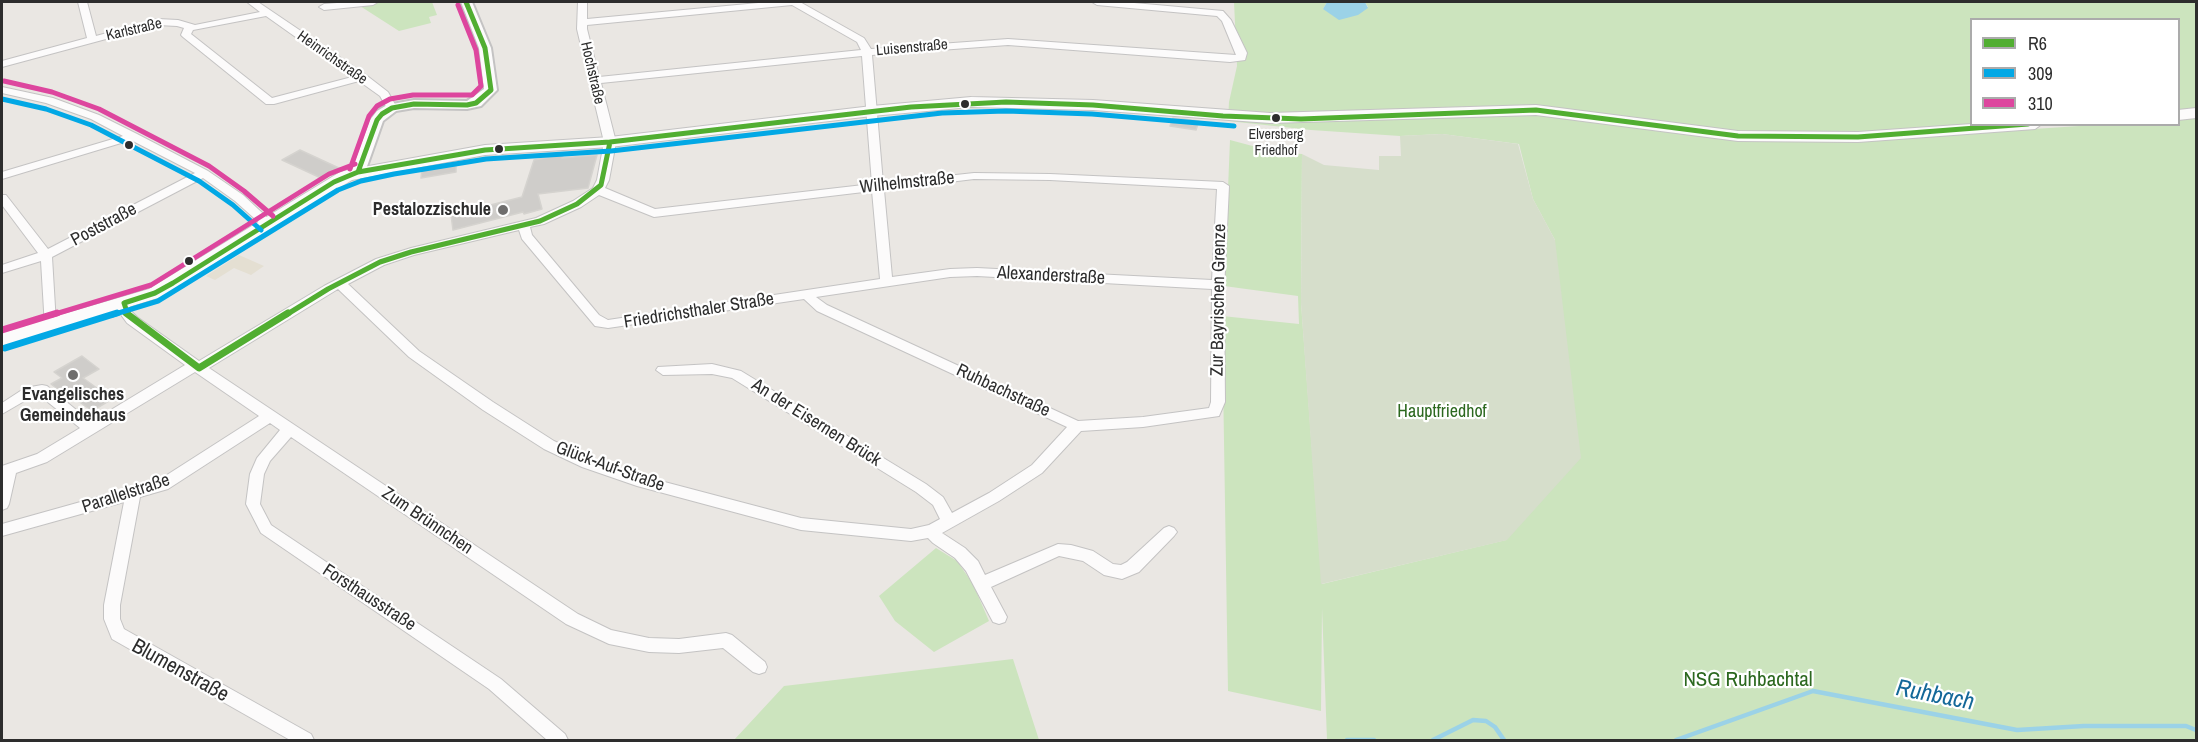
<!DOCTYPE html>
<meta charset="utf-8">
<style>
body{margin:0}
#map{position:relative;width:2198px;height:742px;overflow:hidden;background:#eae7e3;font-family:"Archivo Narrow",sans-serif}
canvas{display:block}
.frame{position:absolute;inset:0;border:3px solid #2d2d2d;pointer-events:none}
.legend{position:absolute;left:1970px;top:18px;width:210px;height:108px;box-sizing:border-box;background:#fff;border:2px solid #ababab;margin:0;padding:8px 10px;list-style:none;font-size:18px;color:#2d2d2d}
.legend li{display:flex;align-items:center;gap:12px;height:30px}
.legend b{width:30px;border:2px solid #ababab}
</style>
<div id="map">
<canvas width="2198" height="742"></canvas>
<div class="frame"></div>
<ul class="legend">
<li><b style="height:8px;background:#51ae31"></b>R6</li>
<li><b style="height:8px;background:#02a8e5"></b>309</li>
<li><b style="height:8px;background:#dd469e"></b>310</li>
</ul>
</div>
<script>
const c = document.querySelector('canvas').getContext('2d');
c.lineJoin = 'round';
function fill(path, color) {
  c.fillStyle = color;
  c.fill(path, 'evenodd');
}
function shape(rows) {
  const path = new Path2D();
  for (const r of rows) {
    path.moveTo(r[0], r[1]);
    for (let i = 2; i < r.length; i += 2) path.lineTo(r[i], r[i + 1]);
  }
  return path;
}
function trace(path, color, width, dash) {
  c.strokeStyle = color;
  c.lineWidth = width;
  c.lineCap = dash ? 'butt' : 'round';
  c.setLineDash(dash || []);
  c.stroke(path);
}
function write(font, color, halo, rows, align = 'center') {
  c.font = font + ' "Archivo Narrow",sans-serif';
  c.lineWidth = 4.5;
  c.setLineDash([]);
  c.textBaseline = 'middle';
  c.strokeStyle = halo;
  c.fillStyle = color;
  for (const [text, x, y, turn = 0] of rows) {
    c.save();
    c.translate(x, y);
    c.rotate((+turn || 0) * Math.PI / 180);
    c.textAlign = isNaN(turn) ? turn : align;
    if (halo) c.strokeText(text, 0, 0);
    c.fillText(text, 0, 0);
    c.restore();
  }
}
const education = shape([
 [239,255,264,266,251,275,234,268,215,280,206,276]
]);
const green = shape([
 [383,2,432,2,437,15,429,17,431,23,399,31,360,6],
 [1234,2,1327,2,1323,9,1368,7,1365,2,2196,2,2196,109,2179,111,2178,20,1972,20,1972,124,1899,138,2094,125,2178,124,2179,119,2196,117,2196,740,1327,740,1322,608,1321,711,1228,691,1222,316,1299,324,1298,296,1224,286,1230,140,1275,152,1302,154,1301,303,1322,584,1506,540,1555,240,1533,199,1519,144,1442,134,1400,136,1311,130,1228,121,1229,102,1237,66],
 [936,548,957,561,973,584,989,621,934,652,895,621,879,596],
 [1013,659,1039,740,734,740,784,686]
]);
const cemetery = shape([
 [1442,134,1518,144,1533,199,1555,240,1581,458,1507,540,1321,584,1301,303,1302,154,1324,165,1379,170,1379,156,1401,156,1400,136]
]);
const water = shape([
 [1327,2,1365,2,1368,8,1358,15,1339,20,1323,9]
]);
const stream = shape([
 [1347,740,1374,740],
 [1433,740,1473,720,1486,721,1495,727,1504,740],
 [1676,740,1813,691,2017,730,2084,726,2186,726,2196,730]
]);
const building = shape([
 [1173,118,1183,119,1199,121,1196,130,1170,126,1173,118],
 [300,150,341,169,323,179,282,160,300,150],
 [563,155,562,158,597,155,588,188,538,194,542,209,524,214,523,212,453,230,451,215,522,197,534,160,563,155],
 [456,163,456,172,421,178,422,169,456,163],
 [82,356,99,369,83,378,112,399,92,411,63,390,60,391,51,384,62,378,54,372,82,356]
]);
const minor = shape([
 [78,2,87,2,96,36,158,19,178,20,195,25,260,12,247,2,258,2,366,75,388,92,397,108,396,110,388,110,380,96,359,81,274,104,266,104,183,37,181,35,184,28,177,26,158,25,2,67,2,61,87,38,78,2],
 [266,16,352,77,272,98,191,34,193,30,266,16],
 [350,2,378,2,373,5,324,10,319,7,324,4,350,2],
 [578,2,587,2,587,19,769,2,800,2,864,38,871,49,1008,39,1236,55,1222,21,1217,16,1097,5,1092,2,1123,2,1223,11,1231,20,1247,53,1245,60,1230,62,1008,45,872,55,883,183,974,173,1050,174,1223,182,1229,186,1224,290,1225,402,1219,416,1143,427,1081,431,1042,473,999,501,942,533,965,548,978,561,985,575,1058,544,1071,545,1093,551,1113,564,1121,565,1127,562,1164,528,1169,526,1174,528,1177,532,1174,536,1139,572,1122,579,1104,575,1083,561,1059,556,991,587,1007,617,1005,622,999,624,993,622,966,571,955,558,933,543,928,538,911,541,801,530,637,486,582,467,544,449,483,410,409,357,338,289,209,368,578,614,611,630,649,638,679,639,726,633,732,635,765,662,767,667,765,672,759,674,753,672,723,648,679,653,649,652,609,644,566,624,291,437,270,461,264,474,260,504,271,525,501,679,565,734,568,740,547,740,489,689,261,533,246,504,250,474,257,458,280,430,270,423,168,489,140,497,120,605,120,619,124,629,311,734,314,740,290,740,112,639,104,619,104,605,124,502,2,536,2,524,159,480,259,416,195,372,47,462,16,473,9,504,7,508,2,510,2,466,37,454,80,428,39,395,33,396,2,414,2,403,25,388,42,385,47,386,91,422,185,365,127,323,119,312,119,300,129,300,131,311,137,317,199,361,324,286,376,259,411,248,536,218,573,201,593,188,597,180,604,142,577,29,578,2],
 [792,5,857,42,861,50,599,77,587,29,587,25,792,5],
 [862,56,872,184,655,209,605,188,609,180,616,142,601,83,862,56],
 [974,179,1050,180,1217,189,1212,280,977,268,950,269,892,277,884,190,974,179],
 [872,191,880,279,608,320,599,315,532,235,530,227,544,224,581,207,599,195,654,217,872,191],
 [519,230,522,239,595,326,608,328,804,299,817,311,1067,427,1032,465,989,493,952,513,943,497,926,484,741,371,712,364,658,367,656,370,663,375,712,374,732,378,916,492,933,505,940,519,929,525,911,529,801,518,638,475,592,459,554,441,493,402,419,351,348,284,384,265,414,255,519,230],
 [977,276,1212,289,1211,402,1209,408,1143,417,1078,421,827,305,816,297,950,277,977,276],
 [2,87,53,98,99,115,137,134,208,171,243,195,273,223,271,226,263,226,235,201,203,178,52,257,56,324,55,327,45,327,41,261,2,273,2,265,38,253,2,205,2,195,6,195,48,249,195,173,131,140,2,179,2,172,123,136,91,119,46,103,2,93,2,87]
]);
const tertiary = shape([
 [461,2,472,2,491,48,497,90,481,106,467,109,414,108,396,111,383,121,365,172,363,175,353,175,351,172,370,120,377,111,387,105,414,100,467,101,484,89,479,48,461,2]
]);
const secondary = shape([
 [971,97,1093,100,1270,113,1536,105,1738,131,1858,132,1972,124,2042,124,2035,129,1858,142,1738,141,1536,115,1270,123,1093,110,971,107,872,116,610,147,485,155,352,180,161,297,2,346,2,332,149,289,340,172,352,169,485,145,610,137,872,106,971,97],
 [2196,108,2196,118,2178,120,2178,110,2196,108]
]);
const bus1Far1 = shape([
 [610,142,911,107,1006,102,1093,105,1223,116,1301,119,1536,110,1738,136,1858,137,2028,124],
 [358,172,377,120,382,114,392,108,414,104,467,105,476,103,491,90,485,48,466,2],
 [128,315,124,303,155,293,173,283,334,182,358,172,485,150,610,142,601,185,577,204,540,221,411,252,380,262,328,289,286,315]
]);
const bus1 = shape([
 [126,313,199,368,288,313]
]);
const bus2Far1 = shape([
 [2,99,46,109,91,125,199,181,233,205,261,230],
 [112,315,158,301,338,190,361,181,394,174,486,159,611,151,942,113,1006,111,1092,114,1234,126]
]);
const bus2 = shape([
 [5,348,117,313]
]);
const bus3Far1 = shape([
 [4,81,52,92,99,109,209,166,244,191,273,216],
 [350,169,369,116,377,106,390,99,413,95,472,95,481,86,476,50,458,5],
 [52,315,151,285,329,174,355,164]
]);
const bus3 = shape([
 [2,330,57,313]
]);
const markers = [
 [965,104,5,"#2d2d2d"],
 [1276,118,5,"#2d2d2d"],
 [129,145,5,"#2d2d2d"],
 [499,149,5,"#2d2d2d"],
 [503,210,6,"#6f6e6d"],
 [189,261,5,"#2d2d2d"],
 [73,375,6,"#6f6e6d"]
];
const farBusnames = [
 ["Elversberg",1276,135],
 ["Friedhof",1276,151]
];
const farStreetnames = [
 ["Karlstraße",134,30,-13],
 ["Luisenstraße",912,48,-5],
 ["Heinrichstraße",332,58,35],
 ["Hochstraße",592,73,77]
];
const streetNames = [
 ["Wilhelmstraße",907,183,-6],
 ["Poststraße",104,225,-28],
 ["Alexanderstraße",1051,276,3],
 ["Zur Bayrischen Grenze",1219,300,-89],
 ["Friedrichsthaler Straße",699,311,-9],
 ["Ruhbachstraße",1003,391,25],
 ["An der Eisernen Brück",816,423,32],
 ["Glück-Auf-Straße",610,467,20],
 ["Parallelstraße",126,494,-18],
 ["Zum Brünnchen",427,521,34],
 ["Forsthausstraße",369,598,33]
];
const poiNames = [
 ["Pestalozzischule",491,210],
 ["Evangelisches",73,395,"center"],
 ["Gemeindehaus",73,416,"center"]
];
const parkNames = [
 ["Hauptfriedhof",1442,412]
];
const nearStreetnames = [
 ["Blumenstraße",180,671,29]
];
const nearParknames = [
 ["NSG Ruhbachtal",1748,680]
];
const nearWaternames = [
 ["Ruhbach",1935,696,11]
];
fill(education, '#e4dfd2');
fill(green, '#cce4be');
fill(cemetery, '#d6decb');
fill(water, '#9bd2e7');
trace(stream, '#9bd2e7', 4.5);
fill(building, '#cfcdca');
trace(building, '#d5d3cf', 1.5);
trace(minor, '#c4c3c3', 2);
trace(tertiary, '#c4c3c3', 4);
trace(secondary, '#c4c3c3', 2);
fill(minor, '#fcfbfb');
fill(tertiary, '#fcfbfb');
fill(secondary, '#fcfbfb');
trace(bus1Far1, '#51ae31', 5);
trace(bus1, '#51ae31', 7);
trace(bus2Far1, '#02a8e5', 5);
trace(bus2, '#02a8e5', 7);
trace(bus3Far1, '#dd469e', 5);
trace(bus3, '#dd469e', 7);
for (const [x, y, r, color] of markers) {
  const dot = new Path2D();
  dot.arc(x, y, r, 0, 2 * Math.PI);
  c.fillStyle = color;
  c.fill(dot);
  trace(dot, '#fff', 2);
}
write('14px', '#2d2d2d', '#fff', farBusnames);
write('15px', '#2d2d2d', '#fff', farStreetnames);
write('18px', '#2d2d2d', '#fff', streetNames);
write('bold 18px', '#2d2d2d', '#fff', poiNames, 'right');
write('18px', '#2c681f', '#fff', parkNames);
write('21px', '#2d2d2d', '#fff', nearStreetnames);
write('21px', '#2c681f', '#fff', nearParknames);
write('italic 24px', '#146899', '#fff', nearWaternames);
</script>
